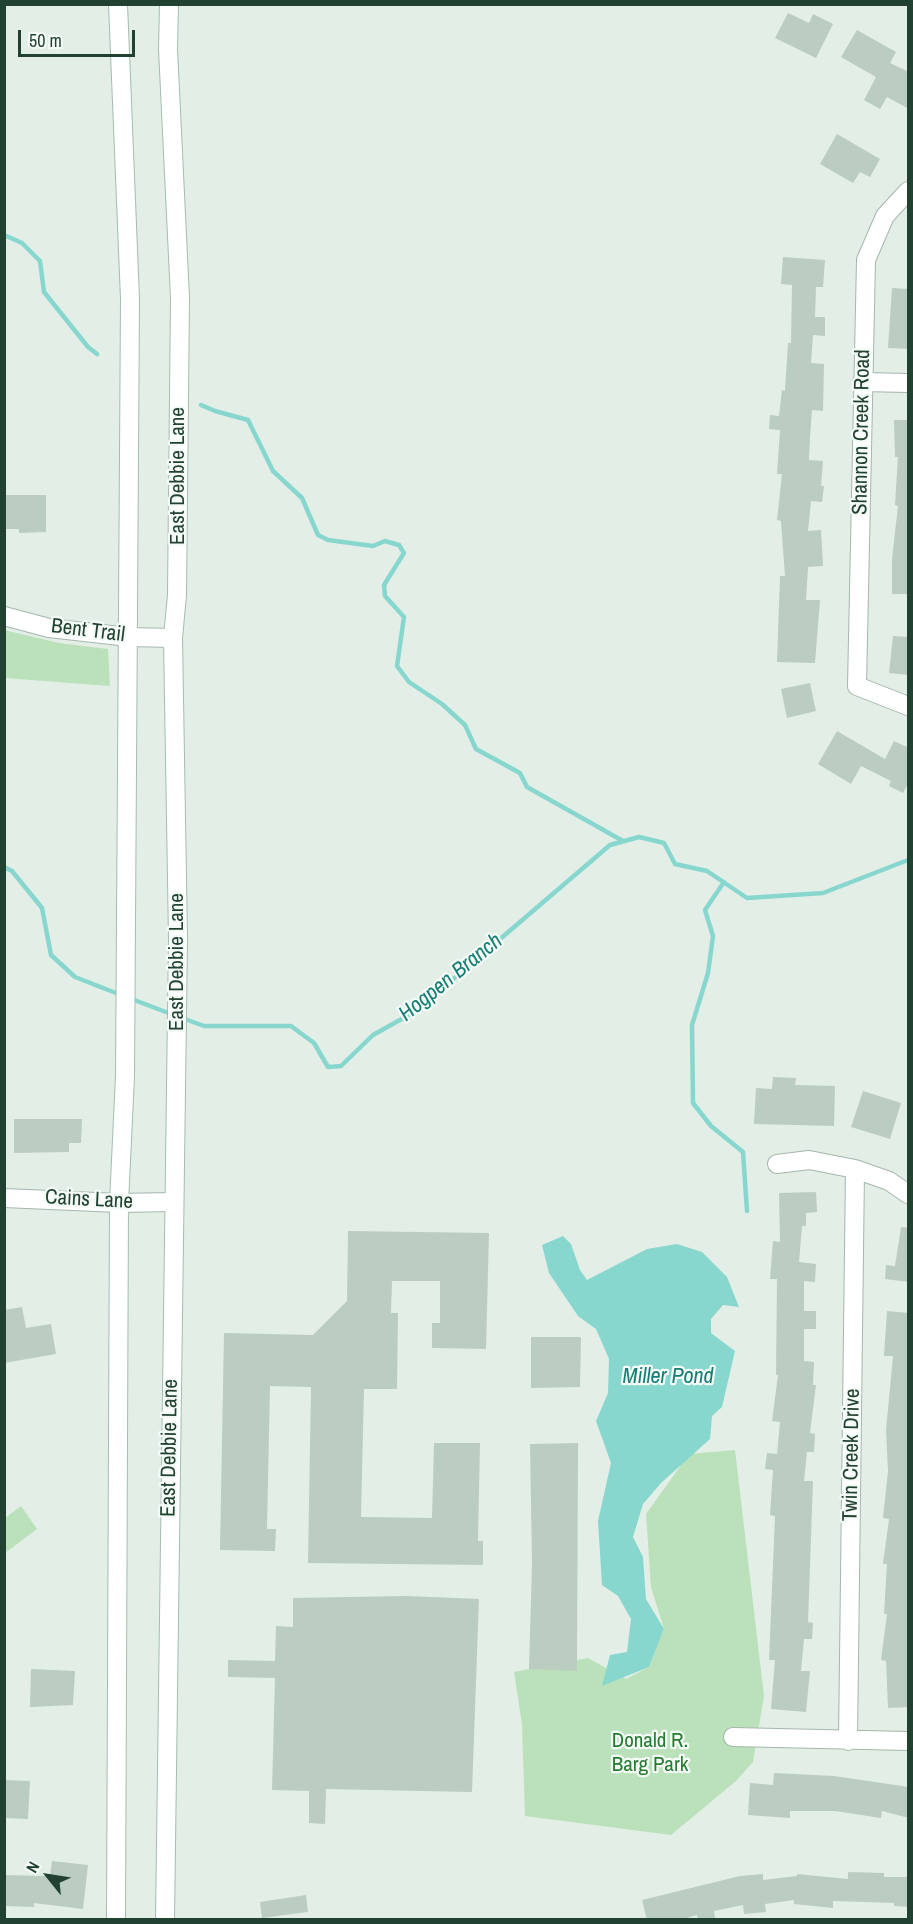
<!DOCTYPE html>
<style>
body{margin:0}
#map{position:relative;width:913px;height:1924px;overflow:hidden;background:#e3eee7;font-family:"Archivo Narrow",sans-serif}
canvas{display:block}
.frame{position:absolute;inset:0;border:6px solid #214230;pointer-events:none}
.north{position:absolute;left:18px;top:1846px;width:60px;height:60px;-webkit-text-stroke:4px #f4faf6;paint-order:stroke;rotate:300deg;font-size:16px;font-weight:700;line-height:24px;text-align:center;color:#214230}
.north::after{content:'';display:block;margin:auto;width:21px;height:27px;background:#214230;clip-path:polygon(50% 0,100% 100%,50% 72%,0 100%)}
.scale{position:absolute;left:18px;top:30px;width:117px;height:27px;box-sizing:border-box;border:3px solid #214230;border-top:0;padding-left:8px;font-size:18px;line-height:21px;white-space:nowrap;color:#214230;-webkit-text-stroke:4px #f4faf6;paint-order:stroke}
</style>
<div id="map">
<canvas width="913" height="1924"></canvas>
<div class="frame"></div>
<div class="north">N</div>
<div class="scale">50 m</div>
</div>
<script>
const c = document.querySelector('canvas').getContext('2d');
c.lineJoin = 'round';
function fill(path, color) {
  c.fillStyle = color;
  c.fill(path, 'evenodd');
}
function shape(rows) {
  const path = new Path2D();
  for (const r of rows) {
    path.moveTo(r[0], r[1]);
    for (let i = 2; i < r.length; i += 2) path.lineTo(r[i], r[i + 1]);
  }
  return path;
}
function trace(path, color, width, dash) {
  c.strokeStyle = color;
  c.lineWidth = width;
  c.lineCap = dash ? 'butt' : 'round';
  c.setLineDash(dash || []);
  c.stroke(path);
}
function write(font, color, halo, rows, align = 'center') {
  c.font = font + ' "Archivo Narrow",sans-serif';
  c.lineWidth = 4.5;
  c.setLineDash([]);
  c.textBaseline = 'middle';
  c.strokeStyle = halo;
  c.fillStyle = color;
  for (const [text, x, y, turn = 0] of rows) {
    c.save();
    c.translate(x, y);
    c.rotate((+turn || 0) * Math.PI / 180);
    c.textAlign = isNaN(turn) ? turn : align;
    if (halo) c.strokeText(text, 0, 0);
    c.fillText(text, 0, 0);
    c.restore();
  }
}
const green = shape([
 [4,630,59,643,108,649,110,686,5,678],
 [735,1450,764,1696,753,1762,736,1781,671,1835,525,1816,522,1724,514,1672,588,1658,626,1679,649,1667,664,1629,651,1587,646,1514,689,1454],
 [21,1506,37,1529,5,1553,5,1518]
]);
const water = shape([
 [563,1236,571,1244,580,1270,587,1280,647,1249,677,1244,702,1252,727,1277,739,1307,723,1305,711,1319,711,1333,735,1351,722,1407,712,1416,710,1439,661,1483,643,1504,633,1537,643,1557,646,1599,664,1629,649,1667,602,1686,610,1655,627,1652,631,1619,618,1596,602,1585,598,1521,611,1463,596,1421,608,1393,609,1359,596,1329,578,1316,549,1273,542,1245]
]);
const stream = shape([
 [4,235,22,243,40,261,44,292,88,347,97,354],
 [201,405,215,411,248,420,273,471,302,498,318,535,328,540,373,546,385,541,399,545,404,553,384,585,385,596,404,617,397,666,409,682,442,704,465,725,476,749,520,773,527,787,623,841],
 [4,867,12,871,42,908,51,955,75,977,121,995],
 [724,882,705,910,713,936,708,973,692,1025,693,1103,711,1126,743,1152,747,1211],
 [129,998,171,1014],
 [182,1018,204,1026,291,1026,314,1043,328,1067,341,1066,373,1035,416,1011,610,845,639,837,664,843,675,864,707,871,747,898,823,893,908,860]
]);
const building = shape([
 [788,13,809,23,813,14,833,24,816,58,775,38],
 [857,30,896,52,890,63,909,72,909,109,887,97,880,109,864,100,876,77,841,57],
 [837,134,880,159,870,177,860,172,853,183,820,164],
 [783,257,825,260,823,287,816,287,815,317,825,317,825,336,813,335,811,363,824,364,823,411,812,410,810,438,809,460,823,461,821,486,824,486,822,502,811,501,808,531,821,530,823,566,808,567,806,600,820,600,815,663,777,662,780,576,785,576,781,521,777,520,782,474,777,474,780,430,769,429,770,415,779,416,782,390,785,391,788,343,791,343,792,285,781,284],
 [892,288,908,289,909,349,888,348],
 [894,420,909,420,909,594,892,594,892,559,898,506,895,505,898,457,895,457],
 [4,495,46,495,46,532,19,533,19,529,4,529],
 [893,636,909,637,909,675,889,673],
 [810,683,816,711,787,718,781,689],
 [837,731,885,759,894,741,909,748,909,782,903,793,889,786,891,781,861,766,851,784,818,764],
 [773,1077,796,1078,795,1085,835,1086,834,1126,754,1124,756,1088,772,1089],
 [863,1091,901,1103,890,1139,851,1127],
 [14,1119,82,1119,81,1143,69,1143,69,1152,14,1153],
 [816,1192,817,1212,806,1213,806,1226,802,1226,799,1262,816,1264,815,1282,804,1281,804,1311,816,1311,816,1329,804,1329,804,1361,814,1362,813,1385,816,1385,810,1433,815,1434,814,1452,807,1452,804,1481,813,1481,808,1622,813,1623,812,1639,804,1639,801,1671,810,1671,806,1712,771,1709,775,1660,769,1660,775,1516,770,1515,773,1470,765,1469,767,1453,777,1454,780,1422,772,1421,778,1375,776,1375,777,1279,770,1279,773,1241,780,1242,779,1193],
 [901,1227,909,1228,909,1282,885,1279,886,1265,895,1266],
 [348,1231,489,1233,486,1349,432,1348,432,1323,440,1323,440,1281,392,1281,391,1313,398,1313,397,1389,364,1389,361,1517,432,1518,434,1443,480,1443,478,1541,483,1541,483,1565,308,1563,311,1387,270,1386,267,1529,276,1529,275,1551,220,1550,224,1333,313,1335,347,1301],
 [22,1307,26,1328,51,1324,56,1354,4,1363,4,1310],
 [887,1311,909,1313,909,1707,888,1708,886,1661,881,1660,887,1614,884,1614,887,1564,883,1564,889,1519,883,1518,888,1471,886,1430,893,1356,884,1356],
 [531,1337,581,1337,580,1387,531,1388],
 [578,1443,577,1671,529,1669,532,1565,530,1444],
 [406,1596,479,1599,472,1792,326,1789,325,1824,309,1823,309,1791,272,1790,275,1678,228,1677,228,1660,275,1661,276,1626,293,1627,293,1598],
 [31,1669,75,1671,73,1705,30,1707],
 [774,1773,834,1776,909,1787,909,1818,882,1811,881,1818,835,1811,790,1811,790,1818,748,1815,750,1783,773,1785],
 [4,1780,30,1781,28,1819,4,1818],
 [52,1861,88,1865,83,1909,34,1903,34,1907,4,1906,4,1875,50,1876],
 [848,1872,884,1873,884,1877,909,1877,909,1907,894,1906,894,1903,833,1901,833,1908,794,1904,794,1900,765,1904,766,1912,744,1914,743,1905,714,1911,715,1918,708,1920,698,1920,697,1915,680,1920,647,1920,642,1900,740,1876,763,1874,763,1880,797,1876,797,1874,848,1879],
 [306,1895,308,1912,262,1918,260,1902]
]);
const minor = shape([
 [908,191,885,216,866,260,857,686,908,706],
 [862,382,908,383],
 [4,616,49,628,129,637,173,638],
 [777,1164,809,1160,855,1169,889,1181,908,1194],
 [4,1198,119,1203,173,1202],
 [733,1737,908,1741],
 [848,1741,855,1169]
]);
const secondary = shape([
 [116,1920,119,1203,125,1076,130,299,118,4],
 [165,1920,178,938,173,638,177,595,180,298,168,49,169,4]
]);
const streetNames = [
 ["Shannon Creek Road",862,432,-89],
 ["East Debbie Lane",178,476,-90],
 ["Bent Trail",88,631,7],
 ["East Debbie Lane",177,962,-90],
 ["Cains Lane",89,1200,3],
 ["East Debbie Lane",170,1448,-89],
 ["Twin Creek Drive",852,1455,-89]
];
const parkNames = [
 ["Donald R.",650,1741],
 ["Barg Park",650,1765]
];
const waterNames = [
 ["Hogpen Branch",451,978,-39],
 ["Miller Pond",668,1377]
];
fill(green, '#bbe1bb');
fill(water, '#87d7cf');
trace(stream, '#87d7cf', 4.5);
fill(building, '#bbccc1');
trace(minor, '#a5b7ac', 20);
trace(secondary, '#a4beae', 20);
trace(minor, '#fff', 18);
trace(secondary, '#fff', 18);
write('21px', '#214230', '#f4faf6', streetNames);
write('21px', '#277c32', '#f4faf6', parkNames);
write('italic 22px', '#157d74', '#f4faf6', waterNames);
</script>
